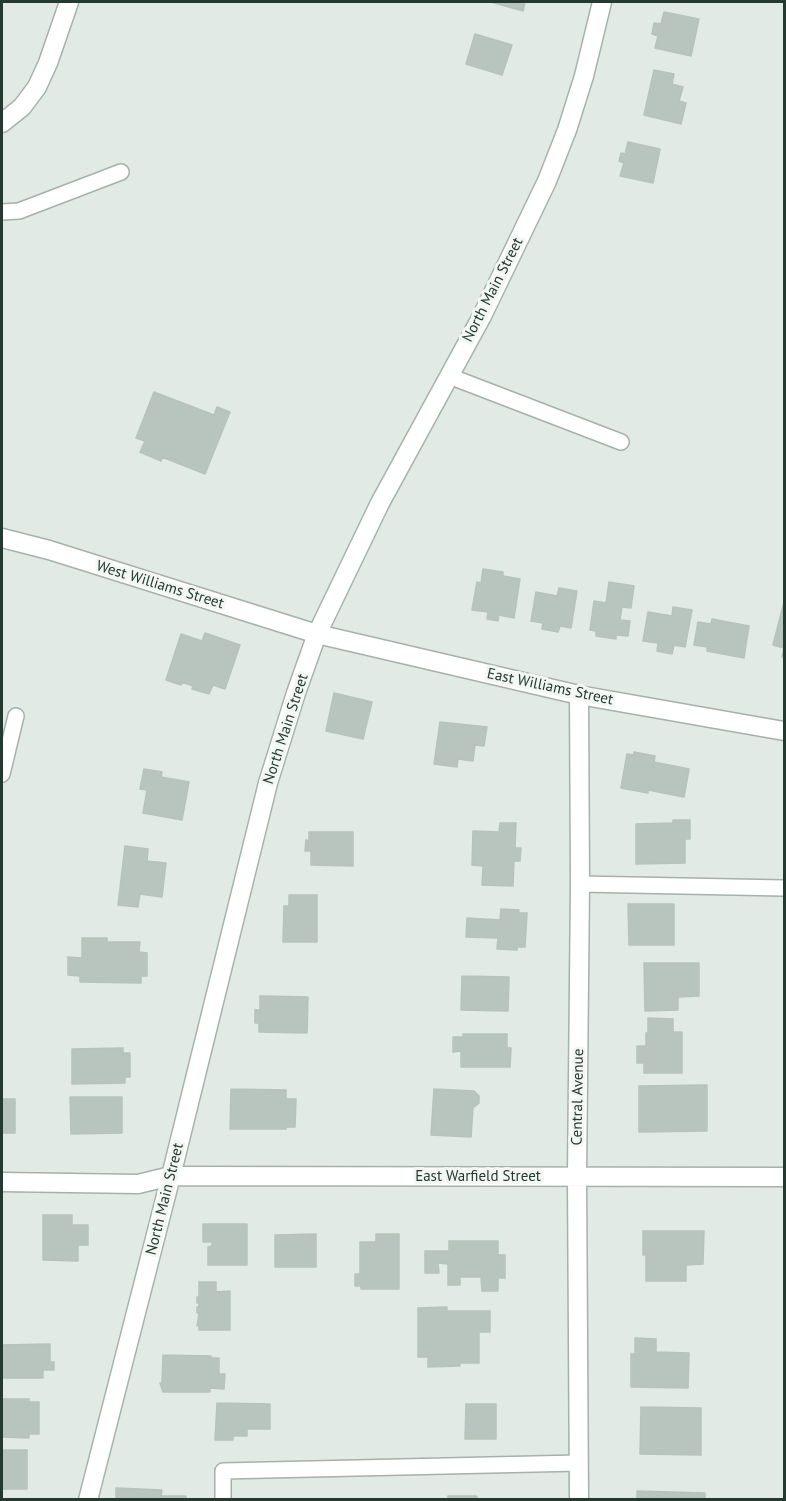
<!DOCTYPE html>
<style>
body{margin:0}
#map{position:relative;width:786px;height:1501px;overflow:hidden;background:#e2eae5;font-family:"PT Sans",sans-serif}
canvas{display:block}
.frame{position:absolute;inset:0;border:3px solid #243930;pointer-events:none}
</style>
<div id="map">
<canvas width="786" height="1501"></canvas>
<div class="frame"></div>
</div>
<script>
const c = document.querySelector('canvas').getContext('2d');
c.lineJoin = 'round';
function fill(path, color) {
  c.fillStyle = color;
  c.fill(path, 'evenodd');
}
function shape(rows) {
  const path = new Path2D();
  for (const r of rows) {
    path.moveTo(r[0], r[1]);
    for (let i = 2; i < r.length; i += 2) path.lineTo(r[i], r[i + 1]);
  }
  return path;
}
function trace(path, color, width, dash) {
  c.strokeStyle = color;
  c.lineWidth = width;
  c.lineCap = dash ? 'butt' : 'round';
  c.setLineDash(dash || []);
  c.stroke(path);
}
function write(font, color, halo, rows, align = 'center') {
  c.font = font + ' "PT Sans",sans-serif';
  c.lineWidth = 6;
  c.setLineDash([]);
  c.textBaseline = 'middle';
  c.strokeStyle = halo;
  c.fillStyle = color;
  for (const [text, x, y, turn = 0] of rows) {
    c.save();
    c.translate(x, y);
    c.rotate((+turn || 0) * Math.PI / 180);
    c.textAlign = isNaN(turn) ? turn : align;
    if (halo) c.strokeText(text, 0, 0);
    c.fillText(text, 0, 0);
    c.restore();
  }
}
const building = shape([
 [491,2,525,2,523,11,491,2],
 [664,12,699,19,691,56,655,48,658,36,652,34,654,23,661,24,664,12],
 [475,34,512,45,502,75,466,64,475,34],
 [654,70,674,74,672,84,683,87,679,101,686,103,681,124,644,115,654,70],
 [628,142,660,149,653,183,620,176,624,163,619,161,621,153,625,154,628,142],
 [154,392,214,415,217,407,230,412,205,474,162,457,161,461,140,452,145,441,136,438,154,392],
 [483,569,503,572,503,576,520,579,514,618,499,615,498,621,487,619,488,612,472,610,477,582,481,583,483,569],
 [609,582,634,586,631,608,622,607,620,620,630,621,628,636,616,635,616,639,596,636,596,631,590,630,594,601,606,603,609,582],
 [559,588,577,591,571,628,560,626,558,632,542,629,543,623,531,621,536,592,557,596,559,588],
 [784,602,784,657,782,657,784,648,773,645,784,602],
 [673,607,692,610,685,647,674,645,672,654,657,651,658,643,643,641,648,612,672,616,673,607],
 [712,619,749,626,744,658,707,651,707,647,694,645,698,622,711,624,712,619],
 [205,633,240,645,225,689,213,685,209,694,192,689,193,686,182,682,181,685,166,680,181,634,202,641,205,633],
 [334,693,372,702,363,739,326,731,334,693],
 [440,722,487,727,484,746,475,745,473,761,458,759,457,767,434,764,440,722],
 [634,752,655,756,654,762,689,769,684,797,648,790,648,793,621,788,627,754,634,755,634,752],
 [144,769,162,772,161,777,189,782,182,820,143,813,147,790,140,789,144,769],
 [673,820,690,820,690,839,685,839,685,863,636,864,636,824,673,823,673,820],
 [500,823,516,823,515,848,521,848,520,861,514,861,513,886,482,885,483,866,472,865,473,831,499,832,500,823],
 [309,832,353,832,353,866,311,865,311,851,305,851,306,840,309,841,309,832],
 [125,846,148,849,147,861,166,863,162,897,140,894,138,907,118,905,125,846],
 [289,895,317,895,317,942,283,942,284,906,289,906,289,895],
 [628,904,674,904,674,945,629,945,628,904],
 [501,909,519,910,518,913,527,913,525,947,517,947,517,950,497,949,498,938,466,937,467,918,500,920,501,909],
 [82,938,107,938,107,942,140,942,139,952,147,953,147,976,141,976,141,983,80,982,80,976,68,975,68,957,82,958,82,938],
 [644,963,699,963,699,996,678,997,678,1010,645,1011,644,963],
 [462,976,509,977,508,1011,461,1010,462,976],
 [260,996,308,997,307,1033,259,1032,259,1023,255,1023,255,1010,260,1010,260,996],
 [648,1018,673,1019,673,1032,682,1032,682,1073,644,1073,644,1063,637,1063,637,1046,646,1046,646,1033,648,1033,648,1018],
 [463,1034,507,1034,507,1048,511,1048,510,1067,461,1067,461,1051,453,1052,453,1037,463,1037,463,1034],
 [123,1048,123,1053,130,1053,130,1077,125,1077,125,1083,72,1084,72,1049,123,1048],
 [707,1085,707,1131,639,1132,639,1086,707,1085],
 [231,1089,286,1090,286,1099,296,1099,295,1127,286,1127,286,1129,230,1129,231,1089],
 [434,1089,474,1091,479,1096,479,1103,473,1108,471,1137,431,1135,434,1089],
 [70,1097,122,1097,122,1133,71,1134,70,1097],
 [2,1099,15,1099,15,1133,2,1133,2,1099],
 [43,1215,72,1215,72,1225,88,1225,88,1245,78,1245,78,1261,43,1260,43,1215],
 [203,1224,247,1224,247,1265,208,1265,208,1247,212,1246,212,1242,203,1242,203,1224],
 [643,1231,704,1231,703,1264,686,1265,686,1281,646,1281,646,1255,643,1255,643,1231],
 [316,1234,316,1267,275,1267,275,1235,316,1234],
 [376,1234,399,1234,399,1289,361,1289,361,1286,355,1286,355,1274,360,1274,360,1242,376,1242,376,1234],
 [449,1241,498,1241,498,1255,505,1255,505,1278,498,1278,498,1291,482,1291,481,1277,460,1277,460,1285,448,1285,448,1264,438,1263,439,1273,425,1273,425,1251,449,1251,449,1241],
 [199,1282,216,1282,216,1292,230,1291,230,1330,199,1330,199,1325,197,1326,199,1313,197,1313,197,1307,199,1307,199,1303,197,1303,197,1297,199,1297,199,1282],
 [447,1307,447,1311,490,1311,490,1332,479,1332,479,1363,460,1363,460,1366,428,1367,428,1357,418,1357,418,1308,447,1307],
 [635,1338,656,1339,656,1352,689,1353,688,1388,631,1387,631,1354,635,1354,635,1338],
 [50,1344,50,1362,54,1362,54,1370,43,1370,43,1378,2,1378,2,1345,50,1344],
 [163,1355,211,1356,211,1358,219,1358,219,1374,225,1374,224,1389,210,1388,210,1392,163,1392,160,1383,162,1383,163,1355],
 [2,1399,29,1399,29,1402,39,1402,39,1434,29,1434,29,1438,2,1437,2,1399],
 [217,1403,270,1404,270,1429,247,1429,247,1436,233,1436,233,1440,215,1440,217,1403],
 [466,1404,496,1404,496,1439,465,1439,466,1404],
 [641,1407,701,1408,701,1455,640,1454,641,1407],
 [2,1450,27,1450,27,1489,2,1489,2,1450],
 [116,1488,162,1490,161,1496,186,1496,186,1500,116,1500,116,1488],
 [637,1491,705,1493,705,1500,637,1500,637,1491],
 [448,1496,476,1496,479,1500,448,1500,448,1496]
]);
const lane = shape([
 [2,212,19,211,121,172],
 [449,376,621,442],
 [2,774,16,716],
 [580,884,784,888],
 [223,1500,223,1471,579,1463]
]);
const street = shape([
 [2,123,22,107,37,87,48,63,69,2],
 [2,538,49,550,317,634,579,695,784,731],
 [2,1182,138,1184,171,1176,784,1177],
 [579,1500,577,1177,580,884,579,695]
]);
const secondary = shape([
 [88,1500,171,1176,268,783,296,693,317,634,380,503,482,316,547,181,567,130,584,76,602,2]
]);
const streetNames = [
 ["North Main Street",493,290,-63],
 ["West Williams Street",160,585,17],
 ["East Williams Street",550,687,12],
 ["North Main Street",286,729,-72],
 ["Central Avenue",578,1097,-89],
 ["East Warfield Street",478,1177],
 ["North Main Street",165,1199,-76]
];
fill(building, '#b8c5be');
trace(building, '#b5c3bb', 1.5);
trace(lane, '#a5b1ab', 18);
trace(street, '#a5b1ab', 21);
trace(secondary, '#a2b5ab', 21);
trace(lane, '#fff', 15);
trace(street, '#fff', 18);
trace(secondary, '#fff', 18);
write('15px', '#243930', '#f2f7f4', streetNames);
</script>
